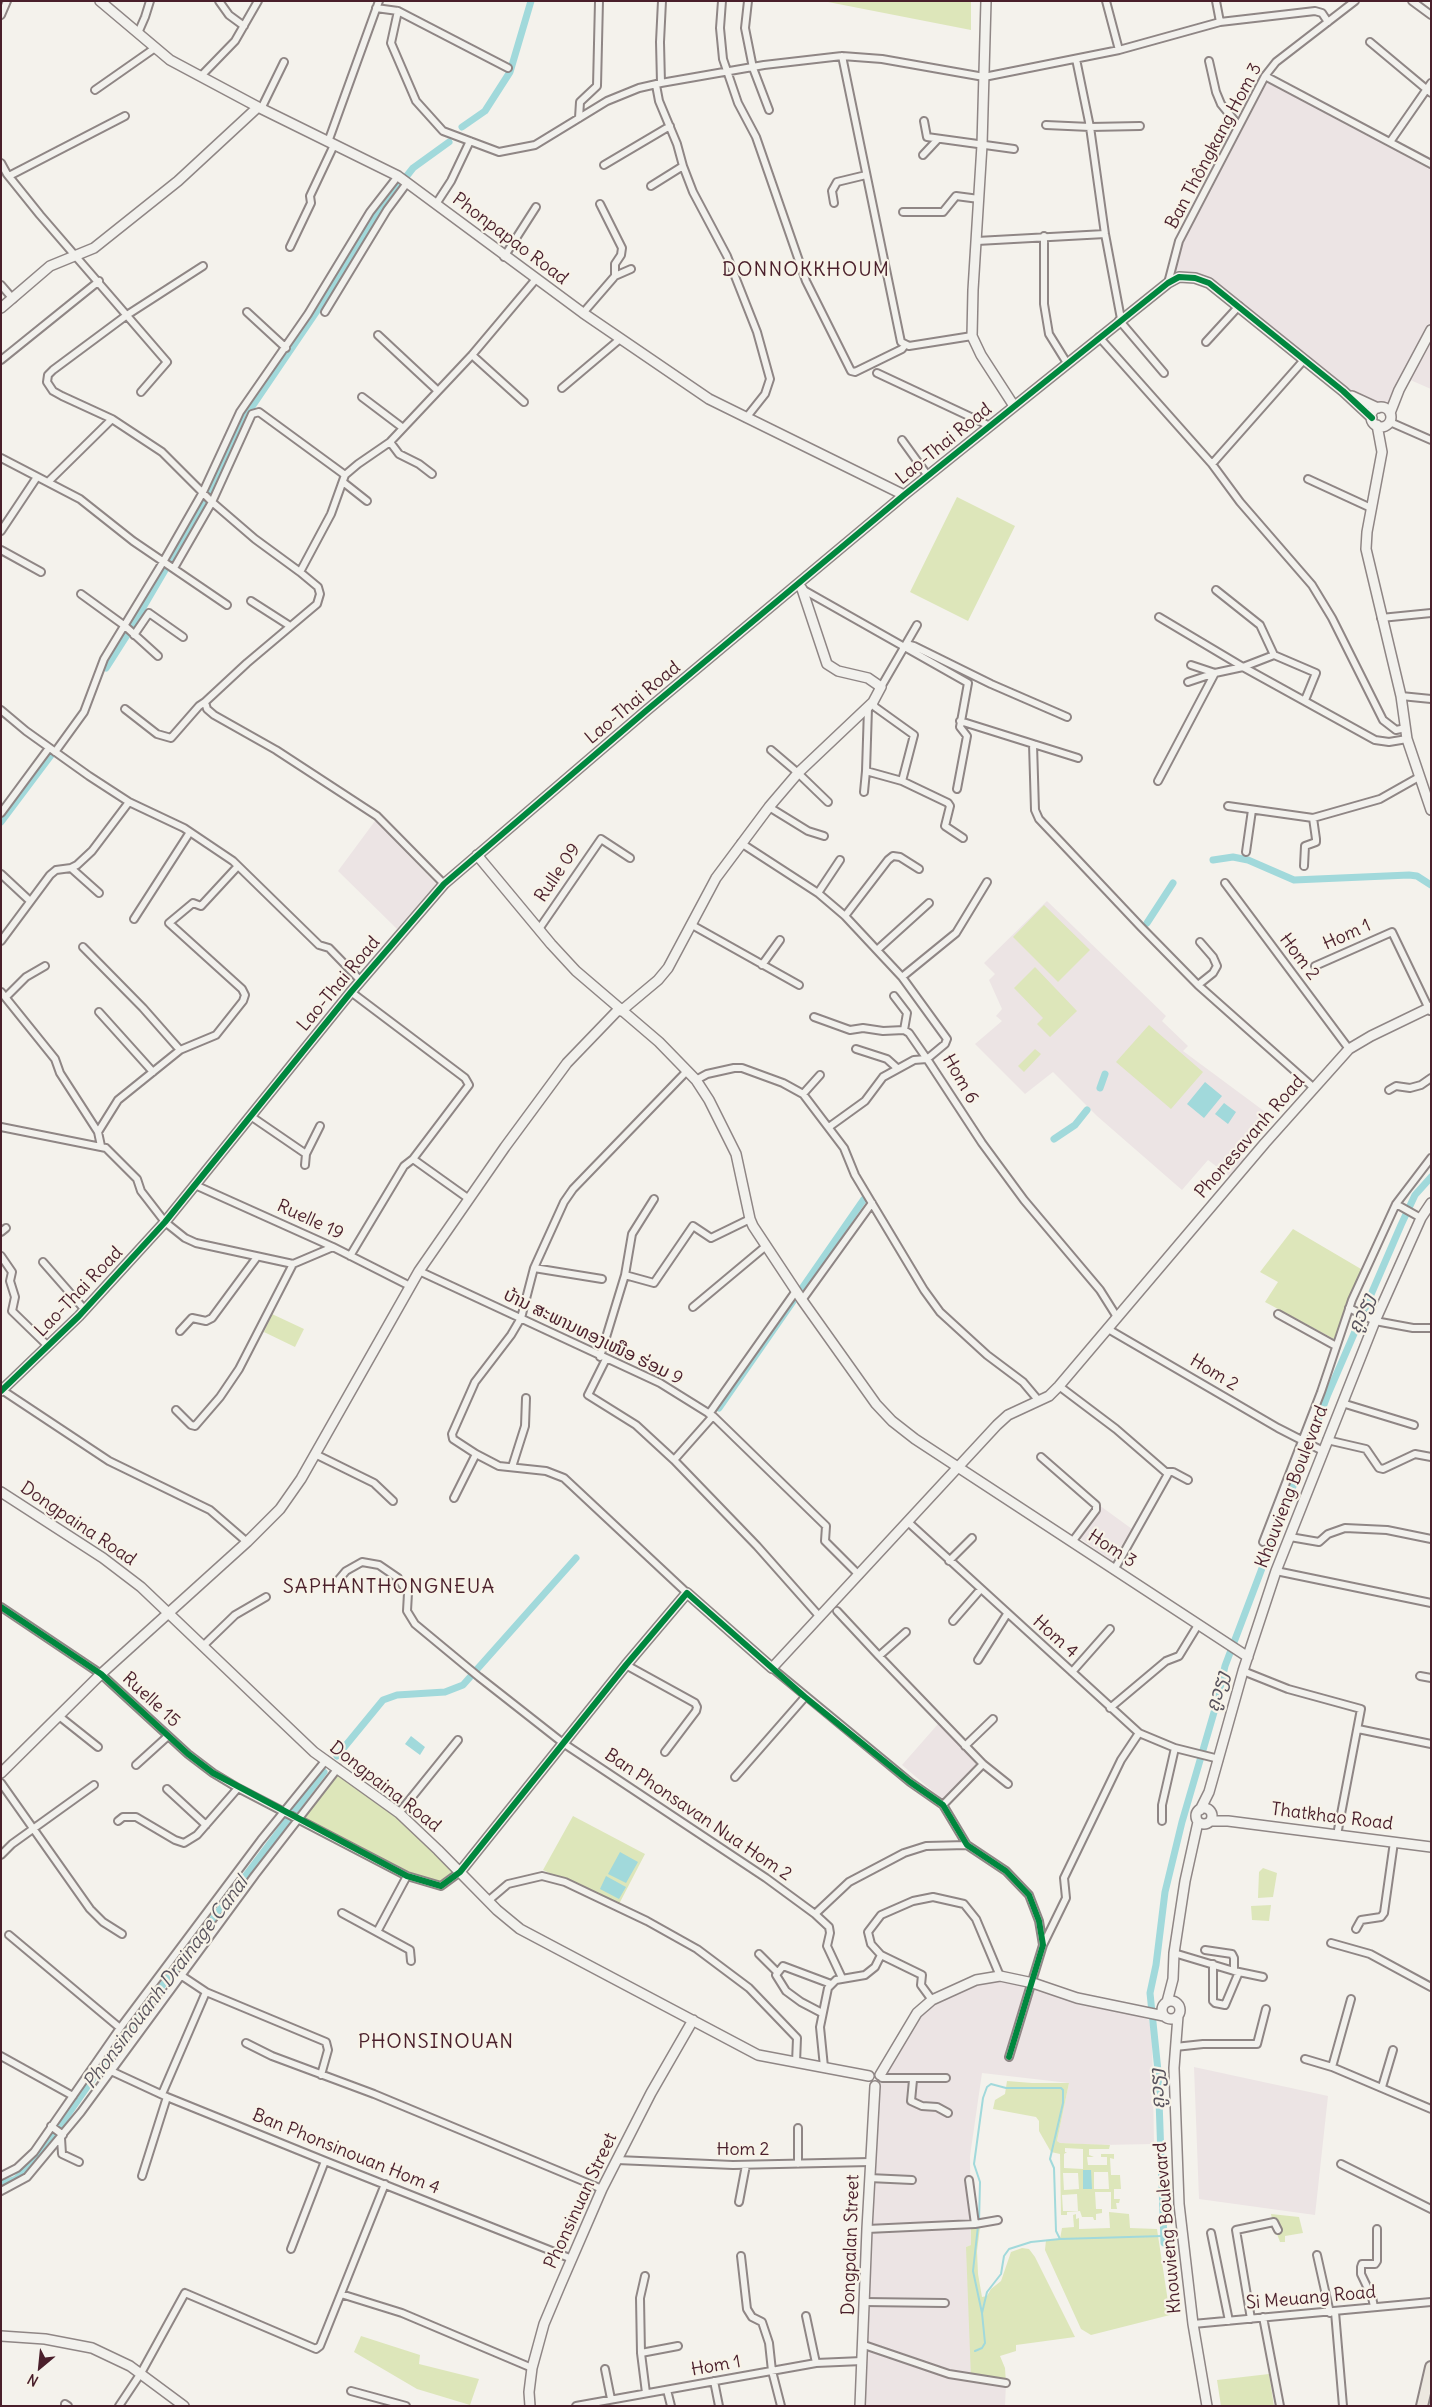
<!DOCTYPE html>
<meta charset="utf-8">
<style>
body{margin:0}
#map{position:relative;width:1432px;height:2407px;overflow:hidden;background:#f4f2ec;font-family:Delius,sans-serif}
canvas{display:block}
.frame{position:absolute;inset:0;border:2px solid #4a1f2b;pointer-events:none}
.north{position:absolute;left:15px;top:2342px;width:50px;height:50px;-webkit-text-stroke:4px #f7f3e8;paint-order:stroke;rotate:208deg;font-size:14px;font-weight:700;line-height:20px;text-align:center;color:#4a1f2b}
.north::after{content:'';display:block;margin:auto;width:18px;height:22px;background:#4a1f2b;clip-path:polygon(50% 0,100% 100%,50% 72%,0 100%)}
</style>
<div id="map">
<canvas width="1432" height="2407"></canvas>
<div class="frame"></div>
<div class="north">N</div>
</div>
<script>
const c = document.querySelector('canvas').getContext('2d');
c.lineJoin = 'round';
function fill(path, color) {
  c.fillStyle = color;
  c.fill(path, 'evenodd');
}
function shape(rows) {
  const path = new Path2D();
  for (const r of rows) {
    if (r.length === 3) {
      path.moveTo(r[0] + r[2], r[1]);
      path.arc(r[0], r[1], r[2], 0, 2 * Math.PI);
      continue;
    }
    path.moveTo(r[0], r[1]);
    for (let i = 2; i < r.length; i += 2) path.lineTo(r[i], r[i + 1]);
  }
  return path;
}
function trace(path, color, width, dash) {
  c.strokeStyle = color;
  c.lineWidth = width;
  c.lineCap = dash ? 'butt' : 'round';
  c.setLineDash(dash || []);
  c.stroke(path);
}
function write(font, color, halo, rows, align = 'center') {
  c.font = font + ' Delius,"Noto Sans Lao",sans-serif';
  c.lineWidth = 4.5;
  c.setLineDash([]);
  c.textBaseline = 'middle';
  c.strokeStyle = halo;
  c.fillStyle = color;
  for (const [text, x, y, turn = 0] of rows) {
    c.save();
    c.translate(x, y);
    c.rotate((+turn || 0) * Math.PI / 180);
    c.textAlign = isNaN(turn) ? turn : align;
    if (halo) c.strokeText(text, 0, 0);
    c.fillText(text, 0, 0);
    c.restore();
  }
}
const built = shape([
 [1266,79,1431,166,1431,325,1384,413,1379,412,1373,415,1209,281,1170,279,1181,242],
 [1431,335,1431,389,1408,379],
 [375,821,436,884,397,929,338,871],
 [1047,901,1166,1016,1162,1021,1188,1046,1183,1051,1268,1114,1237,1152,1245,1159,1229,1176,1208,1160,1182,1190,1097,1116,1053,1072,1025,1094,975,1044,1002,1021,996,1016,1002,1009,989,980,995,974,984,963],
 [1099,1505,1132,1529,1112,1561,1078,1537],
 [938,1724,980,1764,943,1800,902,1765],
 [1000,1976,1106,2005,1149,2020,1152,2034,1154,2144,1100,2145,1060,2143,1057,2141,1069,2083,982,2073,970,2156,971,2245,966,2247,1006,2383,1005,2406,859,2406,872,2121,881,2079,909,2025,937,1997],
 [1194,2067,1328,2096,1315,2215,1199,2199]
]);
const green = shape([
 [971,1,971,30,828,2,828,1],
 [957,497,1015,526,968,621,910,592],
 [1044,905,1090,950,1058,982,1013,937],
 [1035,967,1077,1011,1050,1037,1037,1024,1043,1018,1014,988],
 [1149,1025,1203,1072,1171,1109,1116,1062],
 [1035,1049,1041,1054,1024,1072,1018,1066],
 [1293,1229,1361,1269,1334,1339,1265,1302,1278,1282,1260,1272],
 [272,1314,304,1329,295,1347,264,1332],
 [338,1768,360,1784,460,1872,444,1885,430,1885,299,1819],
 [573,1816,645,1854,618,1906,543,1870],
 [1263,1868,1277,1873,1273,1897,1258,1898,1259,1872],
 [1271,1905,1269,1921,1252,1920,1251,1906],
 [1007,2081,1032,2083,1069,2083,1057,2141,1060,2143,1110,2145,1109,2149,1089,2149,1089,2155,1094,2157,1087,2157,1088,2165,1107,2165,1107,2157,1101,2157,1101,2154,1114,2154,1114,2159,1110,2158,1111,2175,1120,2175,1121,2189,1114,2189,1114,2199,1120,2199,1119,2203,1116,2203,1117,2209,1111,2209,1111,2192,1095,2192,1096,2209,1102,2209,1102,2213,1096,2214,1096,2220,1094,2220,1093,2217,1082,2217,1080,2211,1067,2212,1067,2215,1061,2215,1060,2154,1051,2152,1039,2131,1039,2121,1036,2117,993,2109,995,2100,1005,2094],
 [1065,2148,1083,2149,1083,2169,1064,2168,1064,2154,1067,2152,1065,2152],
 [1094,2172,1108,2172,1109,2189,1094,2189],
 [1063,2173,1078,2173,1079,2189,1064,2190],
 [1077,2194,1078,2211,1063,2211,1062,2195],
 [1109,2212,1129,2214,1130,2228,1157,2229,1170,2315,1091,2335,1081,2329,1045,2250,1046,2240,1060,2239,1062,2228,1074,2227,1073,2215,1076,2214,1076,2219,1079,2218,1079,2229,1110,2228],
 [1271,2214,1299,2217,1303,2233,1285,2236,1285,2242,1280,2242,1277,2234,1275,2235],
 [980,2227,977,2251,978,2274,982,2297,987,2296,991,2289,1001,2281,1011,2252,1022,2248,1029,2249,1035,2257,1075,2337,1016,2345,1016,2351,1000,2356,1005,2368,1006,2383,971,2378,966,2247,971,2245,971,2229],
 [361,2336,420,2355,419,2364,479,2379,470,2405,417,2389,354,2352],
 [1269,2374,1274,2406,1221,2406,1217,2380]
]);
const water = shape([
 [1205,1082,1222,1096,1204,1118,1187,1104],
 [1224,1103,1236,1112,1228,1124,1215,1114],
 [411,1736,425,1747,420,1755,405,1744],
 [620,1852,638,1862,626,1883,608,1874],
 [606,1876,626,1887,619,1899,600,1889],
 [1083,2170,1091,2170,1092,2189,1083,2189]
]);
const stream = shape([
 [978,2226,973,2271,982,2313],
 [1060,2239,1163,2236],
 [975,2351,982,2348,985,2343,982,2313,987,2292,1001,2274,1004,2256,1009,2249,1031,2242,1060,2239,1056,2231,1054,2168,1050,2159,1063,2103,1063,2090,1061,2088,1006,2088,991,2084,987,2087,983,2098,974,2164,980,2182,979,2222]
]);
const canal = shape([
 [462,127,485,111,510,72,531,1],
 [209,495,249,411,325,299,377,214,413,168,449,142],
 [131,628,205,502],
 [106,668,127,635],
 [1,822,52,754],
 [1213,860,1233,857,1248,860,1294,880,1409,875,1417,876,1431,885],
 [1147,923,1173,883],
 [1100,1088,1105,1074],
 [1054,1139,1075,1125,1087,1110],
 [719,1408,864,1199],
 [337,1756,383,1700,397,1695,445,1692,463,1685,576,1558],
 [1,2184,16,2179,39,2156,103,2064,324,1772],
 [1164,2243,1158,2071,1150,1993,1156,1965,1165,1892,1182,1822,1217,1702,1225,1666,1328,1394,1401,1225,1415,1195,1431,1177]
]);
const street = shape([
 [219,1,229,15,244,26],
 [722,1,720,28,723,59,738,103,756,137,806,281,851,371,855,372,902,349,905,345],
 [748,1,745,28,753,68,769,110],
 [1106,1,1119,50],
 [1412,1,1431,15],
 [376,8,398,11,391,43,416,101,443,131,499,152,535,145,607,101,639,88,661,83,764,65,842,56,882,59,984,77,1119,50,1220,22,1216,1],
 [398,11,508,68],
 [1,15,7,1],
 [1220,22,1315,11,1322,13,1328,22],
 [138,33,145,17,150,1],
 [1370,42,1431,93],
 [842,56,901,342,909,346,972,336],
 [1209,61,1216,92,1221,104,1239,126],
 [201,76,235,41,258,1],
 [1265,76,1431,164],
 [661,83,660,42,662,1],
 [656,85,659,101,677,144,683,166,693,192,727,256,757,332,770,379,765,394,746,418],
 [95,90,155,48],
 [261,109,284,62],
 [579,118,580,102,597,86,599,1],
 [924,121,927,137,1014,149],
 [1046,125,1090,127,1076,59],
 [328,142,379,1],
 [1390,142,1431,83],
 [923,155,938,139],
 [1,163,7,174,40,215,167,362,141,392],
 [604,165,670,126],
 [9,176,125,116],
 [651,186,683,166],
 [834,203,832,191,837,182,866,175],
 [436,204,451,181,470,141],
 [600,204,622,248,621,255,615,264,615,276],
 [903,212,943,212,956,196,979,199],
 [1044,236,1044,304,1049,334,1067,363],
 [977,241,1105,234],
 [290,247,311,203,310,196,334,145],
 [504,257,536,207],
 [203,266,127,315,53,370,48,375,47,382,53,391,62,396,112,419,162,452,212,502,255,539,300,572],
 [1168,283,1179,241,1265,76,1276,62,1355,1],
 [1,285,13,299],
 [247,312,286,348],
 [325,312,387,210,407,183],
 [583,313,615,276,631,269],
 [1121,319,1105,234,1090,127,1140,126],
 [1119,320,1164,373],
 [378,335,438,391],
 [1099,337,1212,464,1240,502,1312,585,1332,618,1383,720,1396,730,1406,728],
 [1206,342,1239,306],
 [472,355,524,402],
 [1,360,99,281],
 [877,373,990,426],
 [562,388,620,339],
 [362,397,403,428],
 [1390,422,1431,440],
 [902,440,928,476],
 [390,442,399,454,419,464,432,474],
 [1,458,80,499,133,541,227,605],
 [1212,464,1303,361],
 [1308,479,1371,508],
 [48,482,112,419],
 [343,482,367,501],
 [1,531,37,477],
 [1,550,41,572],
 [174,568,212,502,252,414,259,412,345,475],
 [802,589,968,683,960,727,967,736,957,789],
 [1216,590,1260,625,1274,655],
 [81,594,125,626,158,656],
 [251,601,290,626],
 [1159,617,1243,667,1274,655,1316,673,1305,700],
 [1381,618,1431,613],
 [134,635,149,613,183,637],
 [903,648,910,645,914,646,991,684,1067,717],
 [1191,665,1215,673],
 [1188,682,1215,673],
 [881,687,917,625],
 [1401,696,1431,699],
 [873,702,875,707,914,735,902,781],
 [868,708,866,771,902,781,948,803,950,806,945,826,963,838],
 [125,709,157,734,171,738,199,706,205,702],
 [1,710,26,731,89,776,129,802,184,828,233,861,319,945,329,948,361,981],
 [960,721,1078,758],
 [1033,744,1035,810,1039,819,1141,927,1198,985,1314,1088],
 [771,750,798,773,828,802],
 [55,752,84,712,104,659,163,562,203,492,240,412,308,314,370,212,398,176],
 [1158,781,1215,673,1243,667,1375,740,1389,742,1407,739],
 [864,792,866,771],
 [1228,806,1313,818,1380,799,1419,777],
 [769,807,808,831,824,836],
 [1,813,49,748],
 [741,843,818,893,845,916,902,977,947,1039,945,1044,927,1059,982,1143,1024,1200,1100,1290,1117,1317],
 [1246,852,1252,810],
 [1304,866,1305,846,1316,842,1316,839,1313,818],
 [71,868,99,893],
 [1,874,30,901],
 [1225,883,1349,1049],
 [444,884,377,816,276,750,214,715,207,709,205,702,247,663,317,604,320,594,318,587,300,572,331,514,345,475,358,464,390,442,472,355,536,279],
 [818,893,840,860],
 [845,916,888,860,893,856,900,857,919,869],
 [134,919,190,832],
 [692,925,799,985],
 [539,929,601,839,630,858],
 [1,941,50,875,56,870,71,868,77,865,92,851,129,802],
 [83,947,143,1008,180,1050],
 [877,950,929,903],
 [762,965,780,940],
 [1315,966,1392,932,1430,1011],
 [902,977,956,933,987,882],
 [1198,985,1213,973,1217,966,1213,957,1200,942],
 [1,992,55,1059,60,1073,98,1132,101,1146],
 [7,996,26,977,45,966],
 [894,996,907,1013,904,1030],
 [99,1012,153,1072],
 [814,1017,850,1030,863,1028,883,1031,904,1030,909,1033,927,1059,914,1060,883,1077,865,1101,829,1127],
 [856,1049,887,1059,897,1068],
 [687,1071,573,1189,564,1202,534,1268,521,1318,511,1335,475,1382,452,1434,453,1439,476,1454,499,1466,546,1471,564,1478,687,1593],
 [696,1080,707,1074,734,1068,742,1068,783,1083,803,1094,844,1148,855,1175,924,1290,940,1312,987,1355,1023,1382,1039,1401],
 [1389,1090,1396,1086,1410,1088,1421,1085,1431,1078],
 [803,1094,820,1075],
 [252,1117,306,1154],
 [1,1127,106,1148,137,1179,141,1191,165,1222,185,1238,196,1243,293,1264,333,1247],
 [98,1132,118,1100,180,1050,216,1035,243,1001,245,995,242,989,169,923,193,903,201,906,238,866],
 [413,1159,469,1199],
 [305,1165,306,1154,320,1126],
 [195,1185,333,1247,410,1286],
 [1396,1204,1421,1218],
 [1,1232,6,1228],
 [1,1256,12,1272,10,1281,15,1297,12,1311,48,1346],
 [350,1256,404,1166,413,1159,469,1085,465,1078,351,992],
 [43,1262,85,1310],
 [534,1268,602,1279],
 [419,1271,660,1383,713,1416,826,1526,825,1541,859,1575],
 [625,1275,632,1234,654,1199],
 [802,1300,872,1203],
 [693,1307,766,1246],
 [1349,1308,1375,1321,1413,1328,1431,1328],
 [1278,1314,1336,1346],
 [1108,1329,1278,1428,1323,1451],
 [180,1331,192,1318,206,1321,212,1318,257,1257],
 [600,1357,625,1275,654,1283,693,1226,711,1238,750,1219],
 [606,1359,588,1395,636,1425,674,1460,757,1546,820,1617],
 [1059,1386,1116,1429,1168,1474,1114,1570],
 [2,1390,109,1461,210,1510,247,1542],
 [1342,1403,1414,1425],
 [176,1410,191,1425,195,1426,220,1397,239,1369,293,1264],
 [709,1414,796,1291],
 [1327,1440,1366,1449,1379,1468,1383,1469,1415,1454,1431,1457],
 [315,1454,374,1483,393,1501],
 [1041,1457,1096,1505,1096,1510,1072,1542],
 [674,1460,713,1416],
 [512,1467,525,1426,526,1398],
 [1166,1472,1173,1472,1188,1480],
 [454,1498,476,1454],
 [908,1522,1139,1733,1175,1748,1219,1759],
 [1290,1537,1319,1542,1328,1534,1345,1528,1387,1530,1431,1539],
 [1263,1542,1321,1392,1352,1300,1396,1204,1431,1158],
 [949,1561,972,1538],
 [1276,1571,1431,1603],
 [335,1584,346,1571,362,1562,379,1565,398,1578,408,1593,407,1611,415,1624,479,1677,563,1743,766,1878,815,1914,829,1927,830,1933,827,1946,842,1978],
 [1,1607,101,1674,188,1754,213,1773,238,1788,407,1876,441,1886,460,1872],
 [837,1611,879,1656],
 [953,1621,980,1590],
 [906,1632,879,1656,983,1764,1008,1784],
 [204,1645,235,1615,266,1597],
 [978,1660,1007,1614],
 [626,1665,695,1703,697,1707,696,1711,665,1752],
 [772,1668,910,1782,943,1805,967,1845,1006,1871,1029,1895,1039,1921,1043,1945,1009,2057],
 [1243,1671,1288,1689,1361,1709,1337,1835],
 [1072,1672,1110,1629],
 [1420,1676,1431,1678],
 [1110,1708,1166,1661,1179,1656,1198,1625],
 [59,1716,98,1747],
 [1358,1729,1431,1744],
 [965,1746,993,1719],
 [136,1765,168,1736],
 [735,1777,805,1697],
 [1,1783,90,1909,103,1922,122,1934],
 [167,1789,206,1825],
 [943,1805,983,1764],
 [399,1813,458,1740],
 [118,1821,123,1817,136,1817,175,1840,184,1843,197,1835,238,1788],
 [1162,1821,1162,1805,1175,1748],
 [1,1855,12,1844,94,1785],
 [488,1901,508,1884,542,1876,565,1882,647,1921,697,1949,749,1988,797,2038,796,2063],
 [342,1913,410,1950,411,1961],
 [815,1914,849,1882,904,1853,926,1846,967,1845],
 [1356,1929,1361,1920,1381,1917,1384,1913,1394,1842],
 [377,1932,407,1876],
 [9,1935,120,2028],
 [1331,1943,1370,1954,1431,1987],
 [1043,1945,1066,1898,1064,1878,1121,1760,1139,1733],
 [1205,1950,1232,1954,1234,1958,1234,1971],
 [1174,1953,1234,1971,1263,1977],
 [759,1954,777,1972],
 [881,1955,922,1975,921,1985,932,2000],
 [1213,1964,1213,2001,1215,2003,1225,2005,1239,1972],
 [182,1976,206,1992,326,2042,328,2050,321,2075],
 [822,2013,801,2002,786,1991,776,1975,783,1966,831,1984],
 [246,2043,272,2056,374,2094,602,2189],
 [1175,2047,1203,2044,1257,2044,1266,2009],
 [1,2056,73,2096],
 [1305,2059,1332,2067,1431,2109],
 [824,2067,820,2027,828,1988,836,1980,865,1975,875,1967,881,1955,871,1944,868,1932,881,1915,913,1901,933,1897,964,1904,976,1919,1000,1976],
 [1332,2067,1351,1999],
 [111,2071,167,2097,325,2161,572,2259],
 [882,2078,946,2078],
 [913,2080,911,2101,922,2106,937,2107,948,2113],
 [1382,2087,1393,2050],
 [162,2094,206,1992],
 [51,2126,63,2135],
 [61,2138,62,2154,79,2162],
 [617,2160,733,2165,870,2162],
 [798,2164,798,2128],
 [1341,2164,1431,2209],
 [1,2176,17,2168,34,2152,120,2028,261,1840,326,1760],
 [142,2176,167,2097],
 [869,2178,912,2180],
 [1,2191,27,2177,81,2112,255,1875,338,1768],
 [739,2202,746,2165],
 [975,2224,998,2220],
 [867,2229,975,2224,969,2180],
 [1211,2233,1229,2321],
 [291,2249,325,2161],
 [1317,2255,1330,2313],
 [741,2256,747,2309,752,2317,762,2322,769,2343,772,2371,781,2406],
 [645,2276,640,2298,641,2353,646,2393],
 [341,2294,402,2313,532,2368],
 [864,2302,945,2303],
 [1374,2307,1372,2297,1361,2274,1361,2267,1362,2264,1375,2264,1377,2261,1377,2229],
 [1335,2312,1343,2406],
 [806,2316,816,2363],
 [1263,2317,1280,2406],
 [1251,2319,1236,2230,1274,2222,1278,2230],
 [1193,2324,1431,2302],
 [864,2345,949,2374,1006,2383],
 [641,2353,678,2346],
 [605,2369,611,2399],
 [714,2381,719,2406],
 [667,2390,671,2406],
 [351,2391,406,2406],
 [65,2404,68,2406],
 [119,2406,141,2373,185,2293,316,2349,320,2346,385,2184],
 [576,2406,816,2363,862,2361]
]);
const secondary = shape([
 [100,1,170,60,258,107,398,176,583,313,709,399,904,495],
 [986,1,982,145,973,290,972,336,981,355,1014,406],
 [1,308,50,266,94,248,178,181,258,107],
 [1352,396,1378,408],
 [1381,417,10],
 [1390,413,1399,390,1431,330],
 [1377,425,1382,452,1367,532,1366,549,1401,696,1407,739,1431,810],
 [477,855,551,944,576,971,659,1042,696,1080,709,1100,736,1154,750,1219,753,1226,802,1300,876,1404,892,1421,915,1439,1248,1657],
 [621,1011,658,980,668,968,716,878,769,807,798,773,873,702,881,687,868,678,838,671,827,664,802,589,798,584],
 [1,1391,79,1316,165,1222,351,992,444,884,647,710,904,495,1168,283,1179,277,1195,278,1209,283,1343,391,1372,418],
 [1,1492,103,1558,141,1587,314,1752,399,1813,438,1850,497,1910,520,1929,758,2055,869,2076],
 [1,1773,101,1674,247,1542,280,1509,301,1479,419,1271,505,1147,567,1063,619,1009],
 [1204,1816,8],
 [1200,1810,1209,1792,1243,1671,1276,1571,1375,1321,1421,1218,1431,1203],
 [1211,1821,1228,1821,1431,1847],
 [460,1872,626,1665,687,1593,772,1668,997,1425,1008,1415,1049,1396,1059,1386,1265,1143,1349,1049,1371,1036,1431,1007],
 [1171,2010,9],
 [1167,2002,1173,1979,1174,1953,1185,1881,1198,1822],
 [1178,2016,1174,2068,1179,2204,1193,2324,1207,2406],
 [880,2075,917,2013,932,2000,976,1980,1000,1976,1033,1983,1077,1998,1164,2016],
 [1,2336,45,2339,92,2348,130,2366,184,2406],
 [530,2406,529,2392,532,2368,544,2324,560,2286,602,2189,651,2093,693,2020],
 [860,2406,867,2229,875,2086]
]);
const primary = shape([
 [1422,2406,1431,2367]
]);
const cycleway = shape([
 [1,1391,79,1316,165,1222,351,992,444,884,647,710,904,495,1168,283,1179,277,1195,278,1209,283,1343,391,1372,418],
 [1,1607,101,1674,188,1754,213,1773,407,1876,441,1886,460,1872,626,1665,687,1593,805,1697,910,1782,943,1805,967,1845,1006,1871,1029,1895,1039,1921,1043,1945,1009,2057]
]);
const streetNames = [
 ["Ban Thôngkang Hom 3",1214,146,-62],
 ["Phonpapao Road",510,239,37],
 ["Lao-Thai Road",944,444,-39],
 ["Lao-Thai Road",633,703,-40],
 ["Rulle 09",558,873,-56],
 ["Hom 1",1347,935,-24],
 ["Hom 2",1299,957,53],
 ["Lao-Thai Road",339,984,-50],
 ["Hom 6",960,1079,60],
 ["Phonesavanh Road",1250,1137,-49],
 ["Ruelle 19",310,1220,25],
 ["Lao-Thai Road",79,1292,-46],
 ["ບ້ານ ສະພານທອງເໜືອ ຮ່ອມ 9",593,1337,26],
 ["Hom 2",1214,1373,31],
 ["Khouvieng Boulevard",1292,1487,-69],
 ["Dongpaina Road",78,1524,34],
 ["Hom 3",1112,1549,33],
 ["Hom 4",1055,1637,42],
 ["Ruelle 15",151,1700,43],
 ["Dongpaina Road",385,1787,38],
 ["Ban Phonsavan Nua Hom 2",698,1815,34],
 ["Thatkhao Road",1332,1817,7],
 ["Hom 2",743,2150],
 ["Ban Phonsinouan Hom 4",346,2152,22],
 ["Phonsinuan Street",581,2201,-65],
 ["Khouvieng Boulevard",1168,2228,-95],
 ["Dongpalan Street",851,2245,-88],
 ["Si Meuang Road",1311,2298,-5],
 ["Hom 1",716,2366,-10]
];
const waterNames = [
 ["ຄູວຽງ",1362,1314,-67],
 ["ຄູວຽງ",1218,1692,-74],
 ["Phonsinouanh Drainage Canal",166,1983,-53],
 ["ຄູວຽງ",1158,2089,-93]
];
const quarterNames = [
 ["DONNOKKHOUM",806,270],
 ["SAPHANTHONGNEUA",389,1587],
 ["PHONSINOUAN",436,2042]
];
fill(built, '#ece4e4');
fill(green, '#dde6ba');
fill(water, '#a1d9db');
trace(stream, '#a1d9db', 2);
trace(canal, '#a1d9db', 7);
trace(street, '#8f8685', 10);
trace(secondary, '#8f8685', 12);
trace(primary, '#8f8685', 14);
trace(street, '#f2f1ed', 6);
trace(secondary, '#f2f1ed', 9);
trace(primary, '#ece8df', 10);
trace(cycleway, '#00873e', 6);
write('18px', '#4a1f2b', '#f7f3e8', streetNames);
write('italic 19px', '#59545e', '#f7f3e8', waterNames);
c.letterSpacing = '1px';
write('20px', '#4a1f2b', '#f7f3e8', quarterNames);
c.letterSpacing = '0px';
</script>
